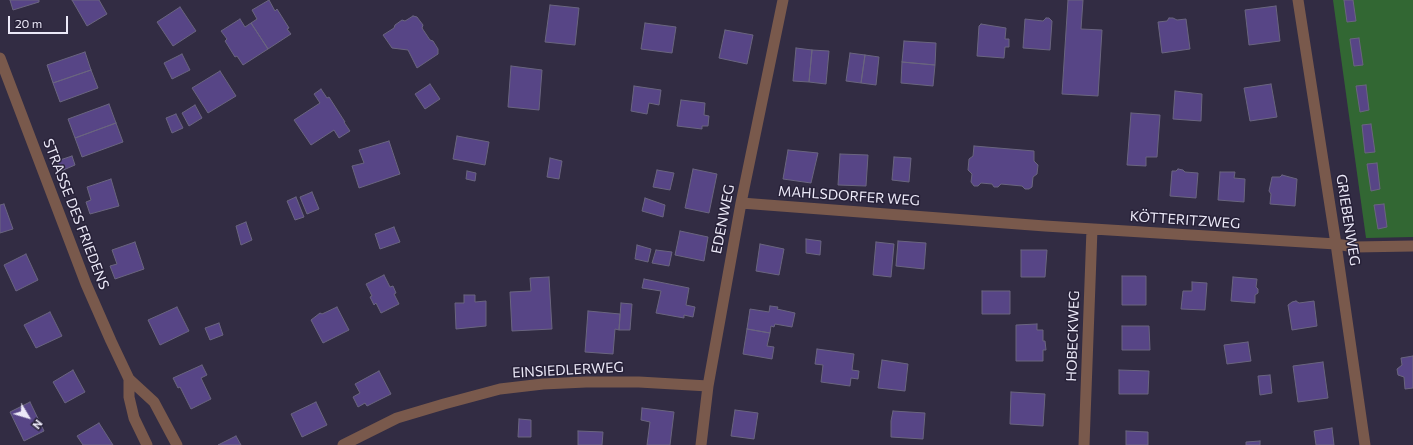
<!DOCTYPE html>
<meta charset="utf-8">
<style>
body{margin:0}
#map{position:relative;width:1413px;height:445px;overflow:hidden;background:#322c43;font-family:Commissioner,sans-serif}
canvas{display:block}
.north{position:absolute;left:8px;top:397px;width:40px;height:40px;-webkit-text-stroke:3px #282239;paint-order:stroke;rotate:128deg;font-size:11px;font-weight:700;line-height:16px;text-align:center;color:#ece9f8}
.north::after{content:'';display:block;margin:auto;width:14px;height:18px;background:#ece9f8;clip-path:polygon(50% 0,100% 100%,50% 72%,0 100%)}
.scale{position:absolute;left:8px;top:16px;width:60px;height:18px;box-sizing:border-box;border:2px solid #ece9f8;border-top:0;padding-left:5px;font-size:12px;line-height:14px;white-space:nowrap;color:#ece9f8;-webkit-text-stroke:3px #282239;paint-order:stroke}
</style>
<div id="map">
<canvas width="1413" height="445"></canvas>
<div class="north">N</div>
<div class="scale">20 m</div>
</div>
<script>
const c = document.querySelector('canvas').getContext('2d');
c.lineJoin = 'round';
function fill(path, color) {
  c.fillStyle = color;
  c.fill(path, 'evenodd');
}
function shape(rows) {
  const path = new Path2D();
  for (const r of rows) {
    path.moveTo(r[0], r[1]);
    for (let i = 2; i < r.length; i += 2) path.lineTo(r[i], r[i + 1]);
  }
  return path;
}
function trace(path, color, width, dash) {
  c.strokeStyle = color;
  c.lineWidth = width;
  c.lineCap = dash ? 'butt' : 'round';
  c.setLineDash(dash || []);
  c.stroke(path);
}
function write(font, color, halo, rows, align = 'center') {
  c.font = font + ' Commissioner,sans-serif';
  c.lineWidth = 3;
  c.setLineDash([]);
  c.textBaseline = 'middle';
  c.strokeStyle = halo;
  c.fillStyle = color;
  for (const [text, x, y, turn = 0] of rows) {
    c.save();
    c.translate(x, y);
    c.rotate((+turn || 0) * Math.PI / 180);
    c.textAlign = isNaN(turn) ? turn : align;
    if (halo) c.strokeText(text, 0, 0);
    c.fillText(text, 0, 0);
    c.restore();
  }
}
const green = shape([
 [1333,0,1413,0,1413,237,1366,238]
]);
const building = shape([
 [10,0,39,0,39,2,13,10,10,0],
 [72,0,99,0,107,14,87,26,72,0],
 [269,0,275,11,277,9,289,28,287,29,291,34,268,49,251,23,257,19,252,10,269,0],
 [1068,0,1083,0,1081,29,1102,30,1098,96,1062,94,1068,0],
 [1344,0,1353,0,1356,21,1347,22,1344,0],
 [550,5,579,8,575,45,545,42,550,5],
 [1276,6,1280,41,1249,45,1245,10,1276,6],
 [180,7,196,31,173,46,157,22,180,7],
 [413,16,417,17,423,25,422,28,430,40,433,41,438,49,438,54,417,68,408,50,392,48,383,35,394,28,395,25,402,20,405,21,413,16],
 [1046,18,1049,18,1052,21,1050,50,1023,48,1025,19,1043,21,1046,18],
 [1169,18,1173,18,1177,20,1186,19,1190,49,1162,53,1158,22,1167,21,1169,18],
 [240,19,245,27,251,23,268,49,243,65,237,56,235,57,225,41,227,39,221,31,240,19],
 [645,23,676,27,672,53,641,49,645,23],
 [981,24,1006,28,1005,39,1009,39,1009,47,1005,47,1004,58,977,56,979,26,981,24],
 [725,30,753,35,747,64,719,58,725,30],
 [1359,38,1363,65,1354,66,1350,39,1359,38],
 [904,41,936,43,935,65,902,62,904,41],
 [796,48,812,50,809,82,793,81,796,48],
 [812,50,829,51,826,84,809,82,812,50],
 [85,52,91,70,53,83,47,65,85,52],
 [850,53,865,55,861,83,846,81,850,53],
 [182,54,190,70,172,79,164,63,182,54],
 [865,55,879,57,876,85,861,83,865,55],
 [902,62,935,65,933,86,901,83,902,62],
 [511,66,542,70,539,110,508,107,511,66],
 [91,70,98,88,60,102,53,83,91,70],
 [220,71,236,96,208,113,192,88,220,71],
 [430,84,440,99,425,109,415,94,430,84],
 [1271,84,1277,117,1250,121,1244,88,1271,84],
 [1366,85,1369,110,1360,112,1356,86,1366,85],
 [634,86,661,90,659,105,649,103,647,114,631,111,634,86],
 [321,89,327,98,329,97,345,122,344,122,350,131,339,138,334,130,311,145,294,120,320,103,314,94,321,89],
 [1175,91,1202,94,1201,121,1173,119,1175,91],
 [681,100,705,103,704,115,709,116,708,126,702,126,702,129,677,126,681,100],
 [109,104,116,123,75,138,68,119,109,104],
 [195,105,202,118,189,126,182,113,195,105],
 [1131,113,1160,115,1157,157,1146,157,1146,166,1127,165,1131,113],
 [176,114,183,128,172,133,166,118,176,114],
 [116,123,123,142,82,157,75,138,116,123],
 [1371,124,1375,152,1365,153,1362,125,1371,124],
 [457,136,489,142,485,165,453,159,457,136],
 [389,141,400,174,359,188,352,166,364,163,359,150,389,141],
 [974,146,1034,151,1034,161,1038,165,1037,174,1033,177,1032,187,1029,189,1025,189,1022,186,1001,184,998,187,994,187,992,184,981,183,978,186,974,186,971,182,972,174,968,170,969,159,973,156,974,146],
 [788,150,818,153,811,183,783,179,788,150],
 [840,154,868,155,866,186,838,185,840,154],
 [72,156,75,165,61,171,57,161,72,156],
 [894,157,911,158,909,182,892,180,894,157],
 [550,158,562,161,559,179,547,177,550,158],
 [1377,163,1380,189,1371,191,1367,164,1377,163],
 [693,169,717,174,709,213,685,208,693,169],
 [1178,169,1183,170,1185,172,1198,173,1196,198,1170,196,1172,171,1176,171,1178,169],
 [657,170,674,173,670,190,653,187,657,170],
 [467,171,476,173,475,181,466,179,467,171],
 [1220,172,1235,172,1234,178,1245,179,1244,202,1218,200,1220,172],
 [1282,175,1297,179,1295,206,1270,204,1271,194,1269,191,1272,177,1280,177,1282,175],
 [111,179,119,206,90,214,86,202,91,200,87,187,111,179],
 [312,192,319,209,307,214,300,197,312,192],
 [296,197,304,217,295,220,287,201,296,197],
 [645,198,665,205,663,217,642,211,645,198],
 [4,204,13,229,0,233,0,205,4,204],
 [1384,204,1387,227,1378,229,1374,205,1384,204],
 [246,222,252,240,241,245,236,226,246,222],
 [394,227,400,242,380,249,375,234,394,227],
 [680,231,708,237,704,261,675,255,680,231],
 [806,239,821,241,820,255,806,253,806,239],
 [898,241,926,243,924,269,896,266,898,241],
 [135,242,144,269,115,279,110,266,117,264,112,250,135,242],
 [876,242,894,244,891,277,873,275,876,242],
 [760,244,784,249,779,275,756,271,760,244],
 [637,245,651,249,648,262,635,259,637,245],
 [656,250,672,252,669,266,652,263,656,250],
 [1021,250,1047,250,1045,277,1021,277,1021,250],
 [26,254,38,280,16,291,4,265,26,254],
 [384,275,390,287,393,286,396,293,394,294,399,304,381,313,376,303,374,305,370,297,372,296,366,284,384,275],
 [1122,276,1146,276,1146,305,1122,305,1122,276],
 [549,277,552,329,512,331,510,292,531,291,530,278,549,277],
 [1233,277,1257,279,1256,287,1258,289,1258,293,1255,295,1255,303,1231,301,1233,277],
 [644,279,689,288,686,305,695,307,693,317,684,315,684,318,656,313,661,291,642,288,644,279],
 [1192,282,1207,283,1205,310,1181,309,1183,291,1192,291,1192,282],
 [982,291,1010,291,1010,314,982,314,982,291],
 [464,295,475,295,475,302,486,301,486,326,456,329,455,303,464,303,464,295],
 [1296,301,1299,303,1314,301,1317,326,1292,330,1288,305,1292,302,1296,301],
 [621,303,632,304,630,330,619,330,621,303],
 [770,306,778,307,777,309,795,313,792,327,775,324,774,327,771,326,770,333,747,329,750,309,769,312,770,306],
 [177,307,189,331,160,345,148,320,177,307],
 [337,307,349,330,323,343,311,320,320,313,322,314,337,307],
 [588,311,620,314,619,330,615,329,613,354,585,352,588,311],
 [50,312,62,336,36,348,24,325,50,312],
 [219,323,223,335,210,340,205,328,219,323],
 [1037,324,1037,330,1043,330,1043,341,1045,341,1046,350,1043,350,1043,361,1016,361,1016,325,1037,324],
 [1122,326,1149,326,1150,350,1122,350,1122,326],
 [747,329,770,333,767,346,774,347,772,359,743,354,747,329],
 [1248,342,1251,361,1227,364,1224,345,1248,342],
 [817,349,854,354,852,370,859,371,858,379,851,378,850,386,821,382,823,365,815,364,817,349],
 [1413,356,1413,388,1405,389,1404,377,1398,375,1397,369,1402,365,1401,358,1413,356],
 [882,360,908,364,905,391,878,388,882,360],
 [1323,362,1328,398,1298,402,1293,366,1323,362],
 [202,365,207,375,201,378,211,399,191,409,180,387,178,388,173,378,202,365],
 [73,370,85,392,65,403,53,382,73,370],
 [1119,370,1149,371,1148,394,1119,394,1119,370],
 [379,371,391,394,367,406,365,403,358,407,353,397,360,393,355,384,379,371],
 [1270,375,1272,393,1260,395,1258,376,1270,375],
 [1011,392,1045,394,1043,426,1010,424,1011,392],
 [30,402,44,431,24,441,10,412,30,402],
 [316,402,327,425,302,437,291,414,316,402],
 [642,408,674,412,670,445,647,445,650,422,641,420,642,408],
 [735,410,758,413,754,439,731,436,735,410],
 [893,411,925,413,923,439,891,437,891,421,893,411],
 [519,419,531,420,531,437,518,437,519,419],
 [99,423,113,445,83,445,77,436,99,423],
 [1332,428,1334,445,1316,445,1314,431,1332,428],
 [578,431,603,432,602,445,578,445,578,431],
 [1126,431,1148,432,1148,445,1126,445,1126,431],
 [236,436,241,445,218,445,236,436],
 [1260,441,1260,445,1246,445,1246,442,1260,441]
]);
const minor = shape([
 [1298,0,1336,244,1365,445],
 [0,58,86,284,111,341,129,379,154,402,177,445],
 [741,203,1045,226,1336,244,1355,247,1413,246],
 [129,379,129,397,134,418,147,445],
 [343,445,397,418,444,404,500,389,543,384,586,382,639,382,708,386],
 [701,445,708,386,741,203,783,0],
 [1084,445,1092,229]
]);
const streetNames = [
 ["MAHLSDORFER WEG",849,196,4],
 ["STRASSE DES FRIEDENS",76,214,69],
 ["EDENWEG",723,219,-79],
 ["KÖTTERITZWEG",1185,220,4],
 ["GRIEBENWEG",1348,220,81],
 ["HOBECKWEG",1073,336,-88],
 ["EINSIEDLERWEG",568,370,-3]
];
fill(green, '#326733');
fill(building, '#574586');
trace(building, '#6a657f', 1);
trace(minor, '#79594c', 11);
write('14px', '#ece9f8', '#282239', streetNames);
</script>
